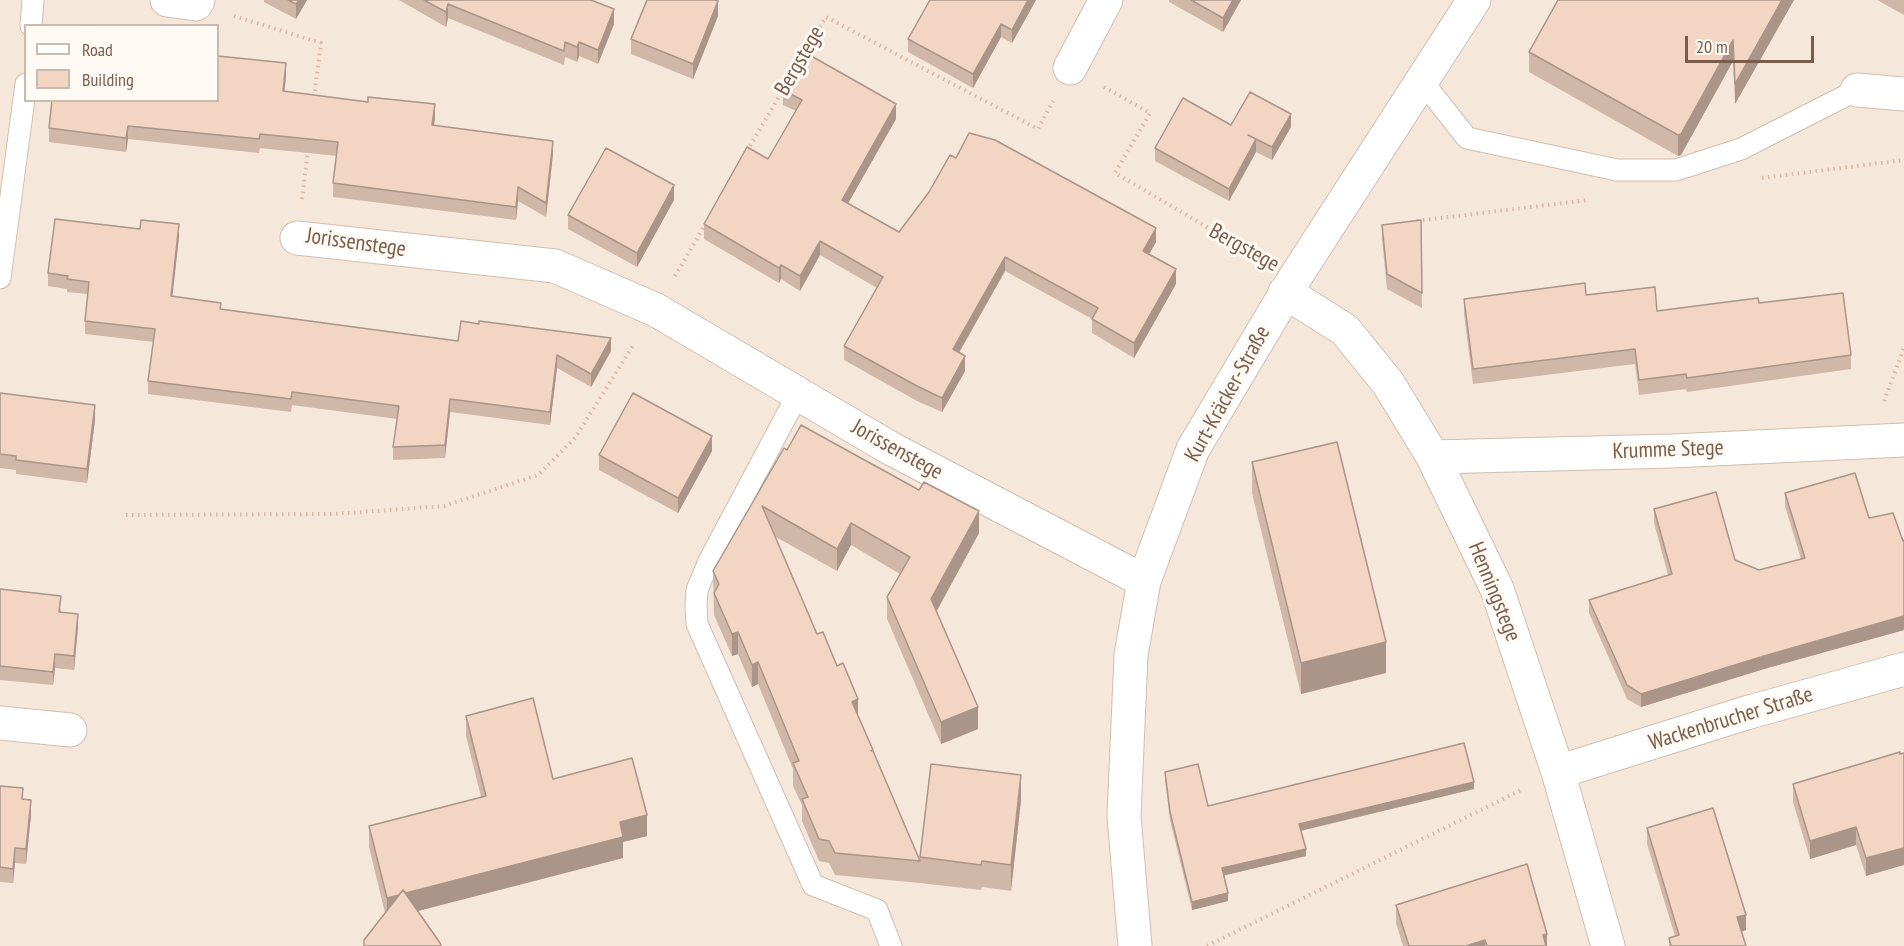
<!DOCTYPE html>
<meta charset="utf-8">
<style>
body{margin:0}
#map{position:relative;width:1904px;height:946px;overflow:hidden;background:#fdf6ec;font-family:"PT Sans Narrow",sans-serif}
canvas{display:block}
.legend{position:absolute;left:24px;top:24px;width:195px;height:78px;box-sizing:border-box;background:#fffaf3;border:2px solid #cabbb1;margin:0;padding:8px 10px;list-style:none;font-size:18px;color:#7a5c4d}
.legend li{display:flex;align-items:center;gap:12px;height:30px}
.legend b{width:30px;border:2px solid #cabbb1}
.scale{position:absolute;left:1685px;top:36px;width:129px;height:27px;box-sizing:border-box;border:3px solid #7a5c4d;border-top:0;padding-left:8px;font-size:18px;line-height:21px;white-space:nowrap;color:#7a5c4d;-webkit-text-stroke:4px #fffaf3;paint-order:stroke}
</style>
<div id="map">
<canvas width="1904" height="946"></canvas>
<ul class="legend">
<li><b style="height:8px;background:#fff"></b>Road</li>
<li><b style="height:16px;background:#f3d5c3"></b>Building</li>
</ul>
<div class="scale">20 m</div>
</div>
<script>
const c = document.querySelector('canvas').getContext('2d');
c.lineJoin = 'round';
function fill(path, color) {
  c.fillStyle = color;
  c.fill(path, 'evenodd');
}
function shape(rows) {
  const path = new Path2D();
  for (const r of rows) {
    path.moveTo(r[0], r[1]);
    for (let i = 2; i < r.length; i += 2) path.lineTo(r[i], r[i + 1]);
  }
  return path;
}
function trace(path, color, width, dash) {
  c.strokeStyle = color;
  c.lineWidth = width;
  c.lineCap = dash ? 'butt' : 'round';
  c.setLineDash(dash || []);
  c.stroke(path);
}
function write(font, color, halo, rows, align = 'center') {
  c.font = font + ' "PT Sans Narrow",sans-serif';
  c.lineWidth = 6;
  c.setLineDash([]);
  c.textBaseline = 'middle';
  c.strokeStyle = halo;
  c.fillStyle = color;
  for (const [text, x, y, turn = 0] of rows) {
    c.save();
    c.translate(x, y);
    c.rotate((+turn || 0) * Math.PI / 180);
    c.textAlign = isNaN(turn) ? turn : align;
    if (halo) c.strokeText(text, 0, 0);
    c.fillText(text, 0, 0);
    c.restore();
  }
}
const residential = shape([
 [0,0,1904,0,1904,946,0,946],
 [26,26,218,26,218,100,26,100]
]);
const path = shape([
 [234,16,321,43,314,98],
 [1104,87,1150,113,1115,173,1260,258],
 [747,151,826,17,1038,129,1053,101],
 [1762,178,1904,160],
 [302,199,308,150],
 [1417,221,1588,200],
 [675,276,706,223],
 [1884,401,1904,348],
 [126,515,333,514,444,506,538,475,575,438,634,344],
 [1207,946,1523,789]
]);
const lane = shape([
 [31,26,33,0],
 [1422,81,1467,138,1617,170,1676,170,1741,149,1857,90],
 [0,278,26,84],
 [798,394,709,561,697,590,696,605,697,624,813,885,877,910,891,946]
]);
const street = shape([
 [167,0,196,4,198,0],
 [1070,68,1106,0],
 [1857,90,1904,94],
 [297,238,555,266,656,310,890,448,1144,581],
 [1285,292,1345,330,1388,383,1433,457,1497,589,1558,772,1608,946],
 [1433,457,1672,451,1904,440],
 [0,723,70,730],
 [1558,772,1746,713,1904,669],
 [1135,946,1124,816,1131,655,1144,581,1193,449,1296,276,1474,0]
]);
const wall = shape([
 [264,0,307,0,296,19,264,2],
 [399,0,591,0,614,24,598,64,579,56,577,62,565,57,564,65,448,18,446,27],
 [1036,0,1012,43,1001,37,973,88,908,52,908,39],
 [1169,0,1241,0,1223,32,1169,2],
 [1558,0,1794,0,1735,104,1733,61,1681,155,1678,156,1529,72,1529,52],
 [1877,0,1904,0,1904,15],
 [718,16,693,79,631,54,631,39],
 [286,77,284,91,435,118,434,125,553,154,546,217,518,201,516,220,333,197,333,183,337,156,260,148,259,153,128,139,126,152,49,142,49,128],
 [783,90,896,119,848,203,899,232,956,158,1156,242,1149,254,1176,284,1134,358,1092,333,1092,319,1005,271,959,353,965,371,942,412,917,401,844,360,844,346,877,288,820,255,800,291,781,279,779,283,704,239,704,224,768,159,796,111,783,105],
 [1231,125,1291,127,1272,160,1256,152,1229,201,1155,161,1155,148],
 [674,200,637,267,568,229,568,215],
 [1421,220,1422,308,1387,289,1382,239,1382,225],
 [179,237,172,297,221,309,458,341,611,351,591,387,557,368,550,425,450,412,445,458,393,460,393,447,397,419,292,405,291,412,148,394,148,381,154,342,85,334,85,321,88,294,67,292,67,289,48,286,48,273],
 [1464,299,1657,311,1759,303,1851,355,1851,369,1687,392,1686,389,1639,395,1635,364,1473,384,1464,314],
 [0,393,95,420,87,483,16,474,16,470,0,468],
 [784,448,979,533,937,611,978,729,941,744,887,619,887,597,900,574,851,545,837,571,774,536,817,634,858,716,920,861,920,883,835,875,829,863,819,861,802,821,802,805,793,786,793,769,758,684,752,687,738,654,732,656,714,615,713,571],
 [712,451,678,513,599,470,599,455],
 [1252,462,1386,673,1301,694,1252,493],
 [1785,493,1869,518,1904,540,1904,630,1764,669,1641,707,1627,699,1589,613,1589,600,1668,575,1654,523,1654,509,1735,560,1759,570,1801,559,1785,506],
 [0,589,61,609,61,612,78,627,74,670,55,668,53,685,0,680],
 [466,716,553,779,647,836,623,842,623,858,418,911,385,913,369,847,369,826,481,797,466,736],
 [1900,752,1866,876,1856,845,1810,859,1793,802,1793,784],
 [1165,772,1208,806,1474,789,1301,831,1306,856,1224,875,1228,901,1192,910,1170,820,1165,780],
 [0,786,23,799,31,815,26,864,15,863,13,883,0,882],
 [1021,800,1011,891,982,887,981,890,920,883,920,857],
 [1647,828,1746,930,1741,932,1746,946,1669,946,1669,938,1675,936,1647,844],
 [1396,905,1547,946,1403,946,1396,923]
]);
const shadedWall = shape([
 [299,0,307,0,296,19,296,4],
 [1028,0,1036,0,1012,43,1012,30],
 [1233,0,1241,0,1223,32,1223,18],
 [1782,0,1794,0,1735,104,1735,84],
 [718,1,718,16,693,79,693,64],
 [448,4,448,18,446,27,446,12],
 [614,9,614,24,598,64,598,50],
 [1001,24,1001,37,973,88,973,74],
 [1733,40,1733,61,1681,155,1678,156,1678,135],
 [579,42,579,56,577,62,577,47],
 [286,63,286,77,283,105,283,91],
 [435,104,435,118,432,138,432,125],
 [896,104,896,119,842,214,842,200],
 [1291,114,1291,127,1272,160,1272,147],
 [128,126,128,139,126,152,126,138],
 [1256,139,1256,152,1229,201,1229,189],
 [553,141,553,154,546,217,546,203],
 [674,185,674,200,637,267,637,253],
 [518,187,518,201,516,220,516,207],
 [179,224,179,237,171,309,171,296],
 [1156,228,1156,242,1143,265,1143,251],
 [820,241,820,255,800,291,800,276],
 [1005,257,1005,271,953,363,953,349],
 [781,265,781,279,779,283,779,268],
 [1176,269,1176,284,1134,358,1134,343],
 [611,338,611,351,591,387,591,374],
 [557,355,557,368,550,425,550,412],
 [965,356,965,371,942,412,942,398],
 [450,399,450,412,445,458,445,445],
 [95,405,95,420,87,483,87,469],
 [712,436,712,451,678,513,678,498],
 [979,511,979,533,931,621,931,599],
 [851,523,851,545,837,571,837,549],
 [78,614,78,627,74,670,74,656],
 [1904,616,1904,630,1764,669,1641,707,1641,694,1764,656],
 [738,632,738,654,732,656,732,634],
 [1386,642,1386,673,1301,694,1301,663],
 [55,654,55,668,53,685,53,672],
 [758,662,758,684,752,687,752,665],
 [858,699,858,721,852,702],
 [978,707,978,729,941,744,941,722],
 [1021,775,1021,800,1011,891,1011,865],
 [1474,782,1474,789,1299,831,1299,824],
 [31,800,31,815,26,864,26,849],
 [647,815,647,836,623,842,623,858,387,919,387,898,620,822],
 [1856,827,1856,845,1810,859,1810,841],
 [15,848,15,863,13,883,13,869],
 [1904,848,1904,865,1866,876,1866,858],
 [1306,849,1306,856,1222,876,1222,868],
 [1228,893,1228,901,1192,910,1192,902],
 [1746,915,1746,930,1737,933,1737,917],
 [1547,934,1547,946,1543,946,1543,935],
 [1485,940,1485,946,1466,946]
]);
const building = shape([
 [288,0,299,0,296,4,288,0],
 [424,0,591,0,614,9,598,50,579,42,577,47,565,42,564,51,448,4,446,12,424,0],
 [647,0,715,0,718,1,693,64,631,39,647,0],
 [930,0,1028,0,1012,30,1001,24,973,74,908,39,930,0],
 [1191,0,1233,0,1223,18,1191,0],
 [1558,0,1782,0,1735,84,1733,40,1681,134,1678,135,1529,52,1558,0],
 [806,53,896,104,842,200,899,232,929,192,950,155,956,158,969,133,995,140,1156,228,1143,251,1176,269,1134,343,1092,319,1098,308,1005,257,953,349,965,356,942,398,917,386,844,346,883,277,820,241,800,276,781,265,779,268,704,224,747,147,768,159,802,100,783,90,806,53],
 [218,56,286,63,283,91,368,102,368,97,435,104,432,125,553,141,546,203,518,187,516,207,333,183,338,142,260,134,259,139,128,126,126,138,49,128,52,100,218,100,218,56],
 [1250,92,1291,114,1272,147,1248,135,1256,139,1229,189,1155,148,1183,98,1231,125,1250,92],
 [606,148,674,185,637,253,568,215,606,148],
 [55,219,140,229,141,220,179,224,171,296,221,303,220,309,458,341,461,321,479,324,479,321,611,338,591,374,557,355,550,412,450,399,445,445,393,447,399,406,292,392,291,399,148,381,155,329,85,321,89,282,67,279,68,276,48,273,55,219],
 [1421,220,1422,293,1387,274,1382,225,1421,220],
 [1585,283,1586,295,1655,287,1657,311,1758,298,1759,303,1843,293,1851,355,1687,378,1686,374,1639,380,1635,349,1473,369,1464,299,1585,283],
 [0,393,95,405,87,469,16,460,16,456,0,454,0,393],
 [633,393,712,436,678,498,599,455,633,393],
 [801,425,919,490,924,482,979,511,931,599,978,707,941,722,887,597,910,557,851,523,837,549,762,506,817,634,823,632,837,666,843,663,858,699,852,702,873,750,871,751,873,751,920,861,835,853,829,841,819,839,802,799,808,797,793,763,799,761,758,662,752,665,738,632,732,634,714,593,719,584,713,571,784,448,787,450,801,425],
 [1337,442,1386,642,1301,663,1252,462,1337,442],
 [1855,473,1869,518,1893,513,1903,541,1904,540,1904,616,1764,656,1641,694,1627,685,1589,600,1672,574,1654,509,1716,492,1735,560,1759,570,1805,558,1785,493,1855,473],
 [0,589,61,596,59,612,78,614,74,656,55,654,53,672,0,666,0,589],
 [533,698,553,779,632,758,647,815,620,822,623,837,406,893,403,890,399,895,387,898,369,826,486,796,466,716,533,698],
 [1464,743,1474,782,1299,824,1306,849,1222,868,1228,893,1192,902,1170,812,1165,772,1198,764,1208,806,1464,743],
 [1900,752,1900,754,1904,753,1904,848,1866,858,1856,827,1810,841,1793,784,1900,752],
 [931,764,1021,775,1011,865,982,861,981,865,920,857,931,764],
 [0,786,23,788,22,799,31,800,26,849,15,848,13,869,0,867,0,786],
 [1713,808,1746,915,1737,917,1746,946,1671,946,1669,938,1679,935,1647,828,1713,808],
 [1527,864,1547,934,1543,935,1546,946,1487,946,1485,940,1466,946,1409,946,1396,905,1527,864],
 [403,890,440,943,441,946,364,946,364,940,403,890]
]);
const streetNames = [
 ["Bergstege",800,61,-60],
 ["Jorissenstege",356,243,8],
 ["Bergstege",1244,248,29],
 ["Kurt-Kräcker-Straße",1228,394,-61],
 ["Jorissenstege",897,450,29],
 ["Krumme Stege",1668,450,-2],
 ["Henningstege",1494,592,68],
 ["Wackenbrucher Straße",1731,719,-17]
];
fill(residential, '#f5e8da');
trace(lane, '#d1beb0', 23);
trace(street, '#d1beb0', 35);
trace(path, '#d9b8a5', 4, [1.5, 4.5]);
trace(lane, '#fff', 21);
trace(street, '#fff', 33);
fill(wall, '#d1b7a8');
fill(shadedWall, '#aa9588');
fill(building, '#f3d5c3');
trace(building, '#aa9588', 1.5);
write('22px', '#7a5c4d', '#fffaf3', streetNames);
</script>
